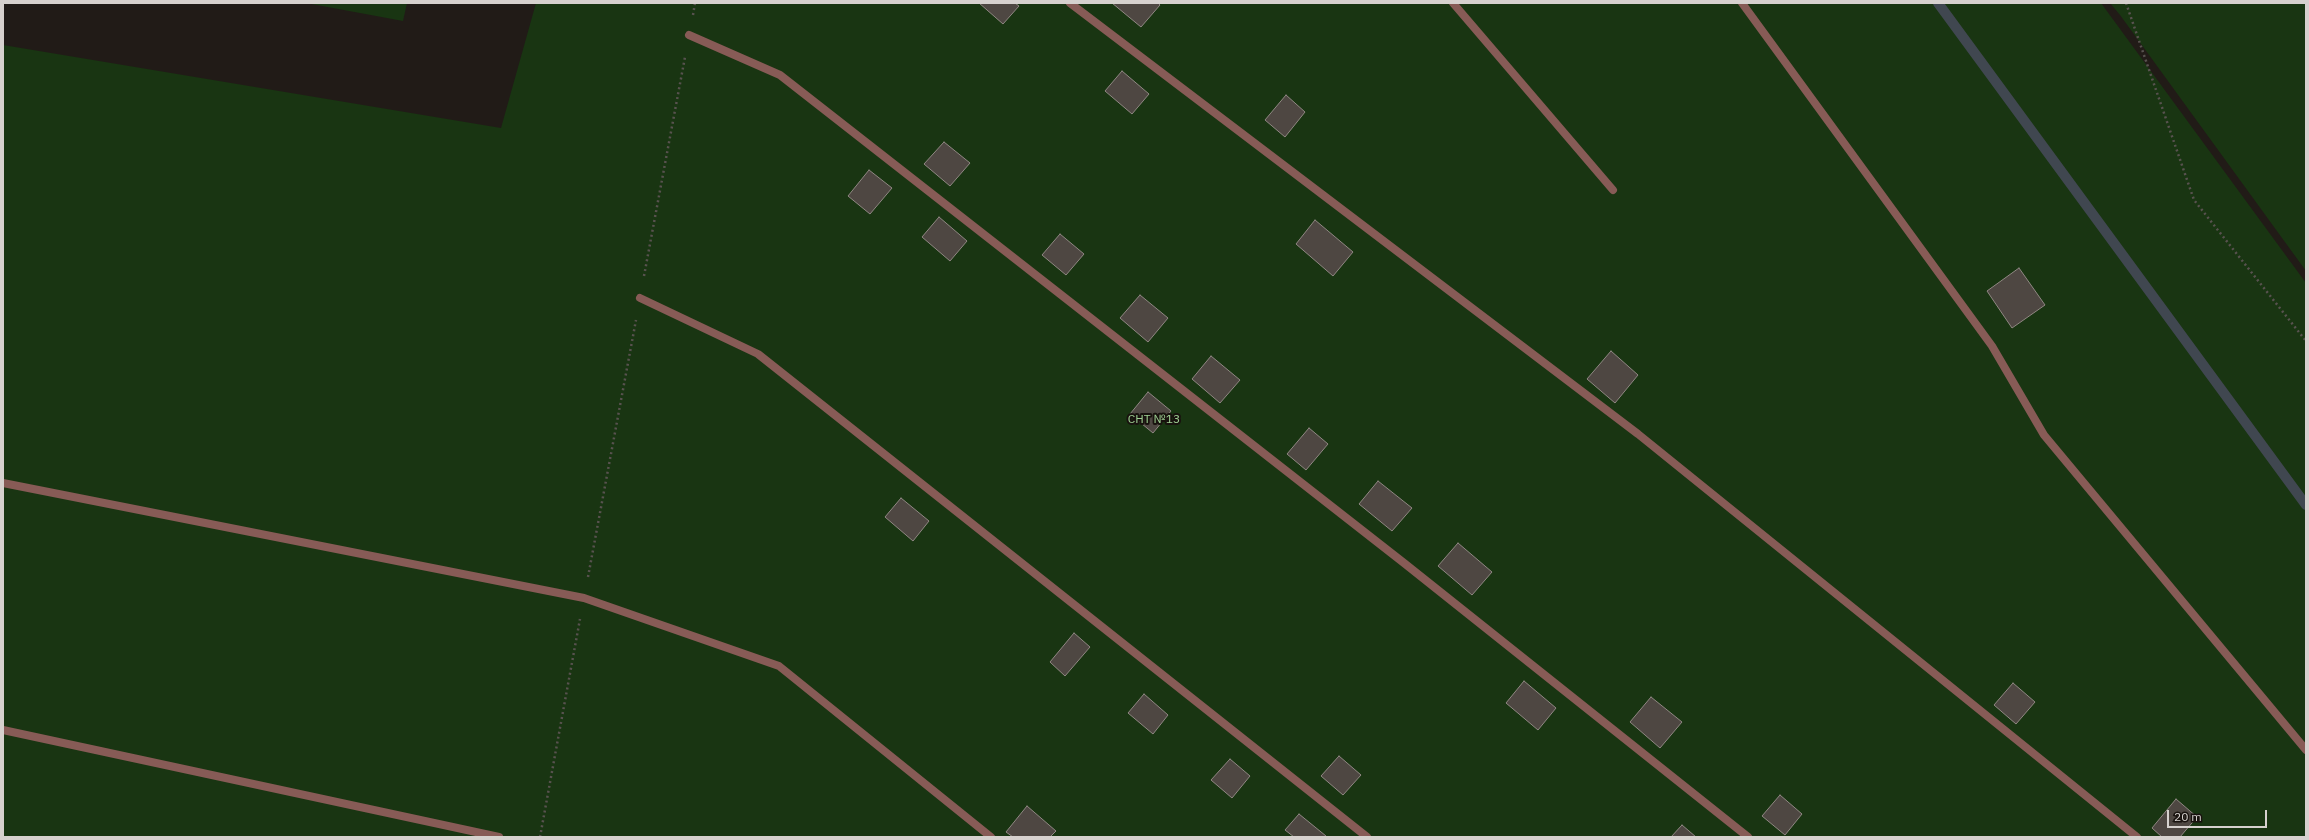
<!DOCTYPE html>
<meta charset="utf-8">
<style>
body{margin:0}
#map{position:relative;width:2309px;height:840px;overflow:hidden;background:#211b17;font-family:"IBM Plex Sans",sans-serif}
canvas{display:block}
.frame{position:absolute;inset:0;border:4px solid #d6d1ce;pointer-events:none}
.scale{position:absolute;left:2167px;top:810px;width:100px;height:18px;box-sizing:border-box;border:2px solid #d6d1ce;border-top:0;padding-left:5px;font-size:12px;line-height:14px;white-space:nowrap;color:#d6d1ce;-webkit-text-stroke:3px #18120e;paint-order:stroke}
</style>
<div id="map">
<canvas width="2309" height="840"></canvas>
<div class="frame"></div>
<div class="scale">20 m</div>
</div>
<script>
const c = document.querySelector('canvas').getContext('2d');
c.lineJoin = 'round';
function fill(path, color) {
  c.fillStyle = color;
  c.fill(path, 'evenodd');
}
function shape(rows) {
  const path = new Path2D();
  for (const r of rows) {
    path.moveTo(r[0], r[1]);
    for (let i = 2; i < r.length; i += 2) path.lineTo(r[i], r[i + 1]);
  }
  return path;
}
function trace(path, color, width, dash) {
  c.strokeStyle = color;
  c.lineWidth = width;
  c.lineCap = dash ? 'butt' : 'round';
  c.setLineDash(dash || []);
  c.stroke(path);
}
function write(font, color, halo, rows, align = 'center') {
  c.font = font + ' "IBM Plex Sans",sans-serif';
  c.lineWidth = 4;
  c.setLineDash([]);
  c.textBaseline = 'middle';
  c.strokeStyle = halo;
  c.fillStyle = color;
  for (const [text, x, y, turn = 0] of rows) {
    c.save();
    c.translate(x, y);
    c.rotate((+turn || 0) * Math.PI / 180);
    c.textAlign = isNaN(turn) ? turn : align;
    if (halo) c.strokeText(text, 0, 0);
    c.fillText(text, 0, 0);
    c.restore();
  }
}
const green = shape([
 [306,3,407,3,403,21],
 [536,3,2101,3,2306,283,2306,837,3,837,3,45,501,128],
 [2110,3,2306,3,2306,271,2120,15]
]);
const stream = shape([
 [1938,3,2306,505]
]);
const building = shape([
 [979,3,1015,3,1019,6,1003,24,979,3],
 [1112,3,1158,3,1160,5,1141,27,1112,3],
 [1122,71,1149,94,1132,114,1105,91,1122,71],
 [1286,95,1305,112,1285,137,1265,120,1286,95],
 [944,142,970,163,950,186,924,164,944,142],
 [869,170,892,188,870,214,848,196,869,170],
 [939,217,967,241,950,261,922,237,939,217],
 [1315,220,1353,252,1333,276,1296,244,1315,220],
 [1060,234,1084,254,1066,275,1042,255,1060,234],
 [2019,268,2045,305,2012,328,1987,291,2019,268],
 [1140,295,1168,318,1148,342,1120,318,1140,295],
 [1611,351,1638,375,1615,403,1587,379,1611,351],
 [1211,356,1240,380,1220,403,1192,379,1211,356],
 [1148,392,1171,411,1153,433,1130,414,1148,392],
 [1309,428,1328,444,1306,470,1287,454,1309,428],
 [1378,481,1412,508,1392,531,1359,504,1378,481],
 [901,498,929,521,913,541,885,517,901,498],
 [1458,543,1492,572,1472,595,1438,566,1458,543],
 [1074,633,1090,647,1065,676,1050,662,1074,633],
 [1524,681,1556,708,1538,730,1506,703,1524,681],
 [2013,683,2035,702,2016,724,1994,705,2013,683],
 [1144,694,1168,715,1153,734,1128,713,1144,694],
 [1651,697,1682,722,1660,748,1630,722,1651,697],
 [1339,756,1361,775,1343,795,1321,776,1339,756],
 [1230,759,1250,776,1232,798,1211,780,1230,759],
 [1780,795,1802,814,1785,835,1762,816,1780,795],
 [2176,799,2197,817,2180,837,2162,837,2152,828,2176,799],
 [1027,806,1056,831,1050,837,1013,837,1006,832,1027,806],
 [1299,814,1326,836,1325,837,1294,837,1285,830,1299,814],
 [1682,825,1696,837,1671,837,1682,825]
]);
const path = shape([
 [2126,3,2194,200,2306,341],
 [693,15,695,3],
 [644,276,685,57],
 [588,577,636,320],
 [540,837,580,619]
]);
const service = shape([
 [1070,3,1638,434,2137,837],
 [1453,3,1613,190],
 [1742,3,1992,346,2044,435,2306,750],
 [689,35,780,75,1404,563,1748,837],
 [640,298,758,354,1367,837],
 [3,483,584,598,779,666,991,837],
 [3,730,499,837]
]);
const parkNames = [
 ["СНТ №13",1154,420]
];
fill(green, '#193512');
trace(stream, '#404750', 10);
fill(building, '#4e4742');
trace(building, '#8f8782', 1);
trace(path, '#58524f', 2.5, [2, 3]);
trace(service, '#875b56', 8);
write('12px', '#a0d194', '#18120e', parkNames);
</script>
